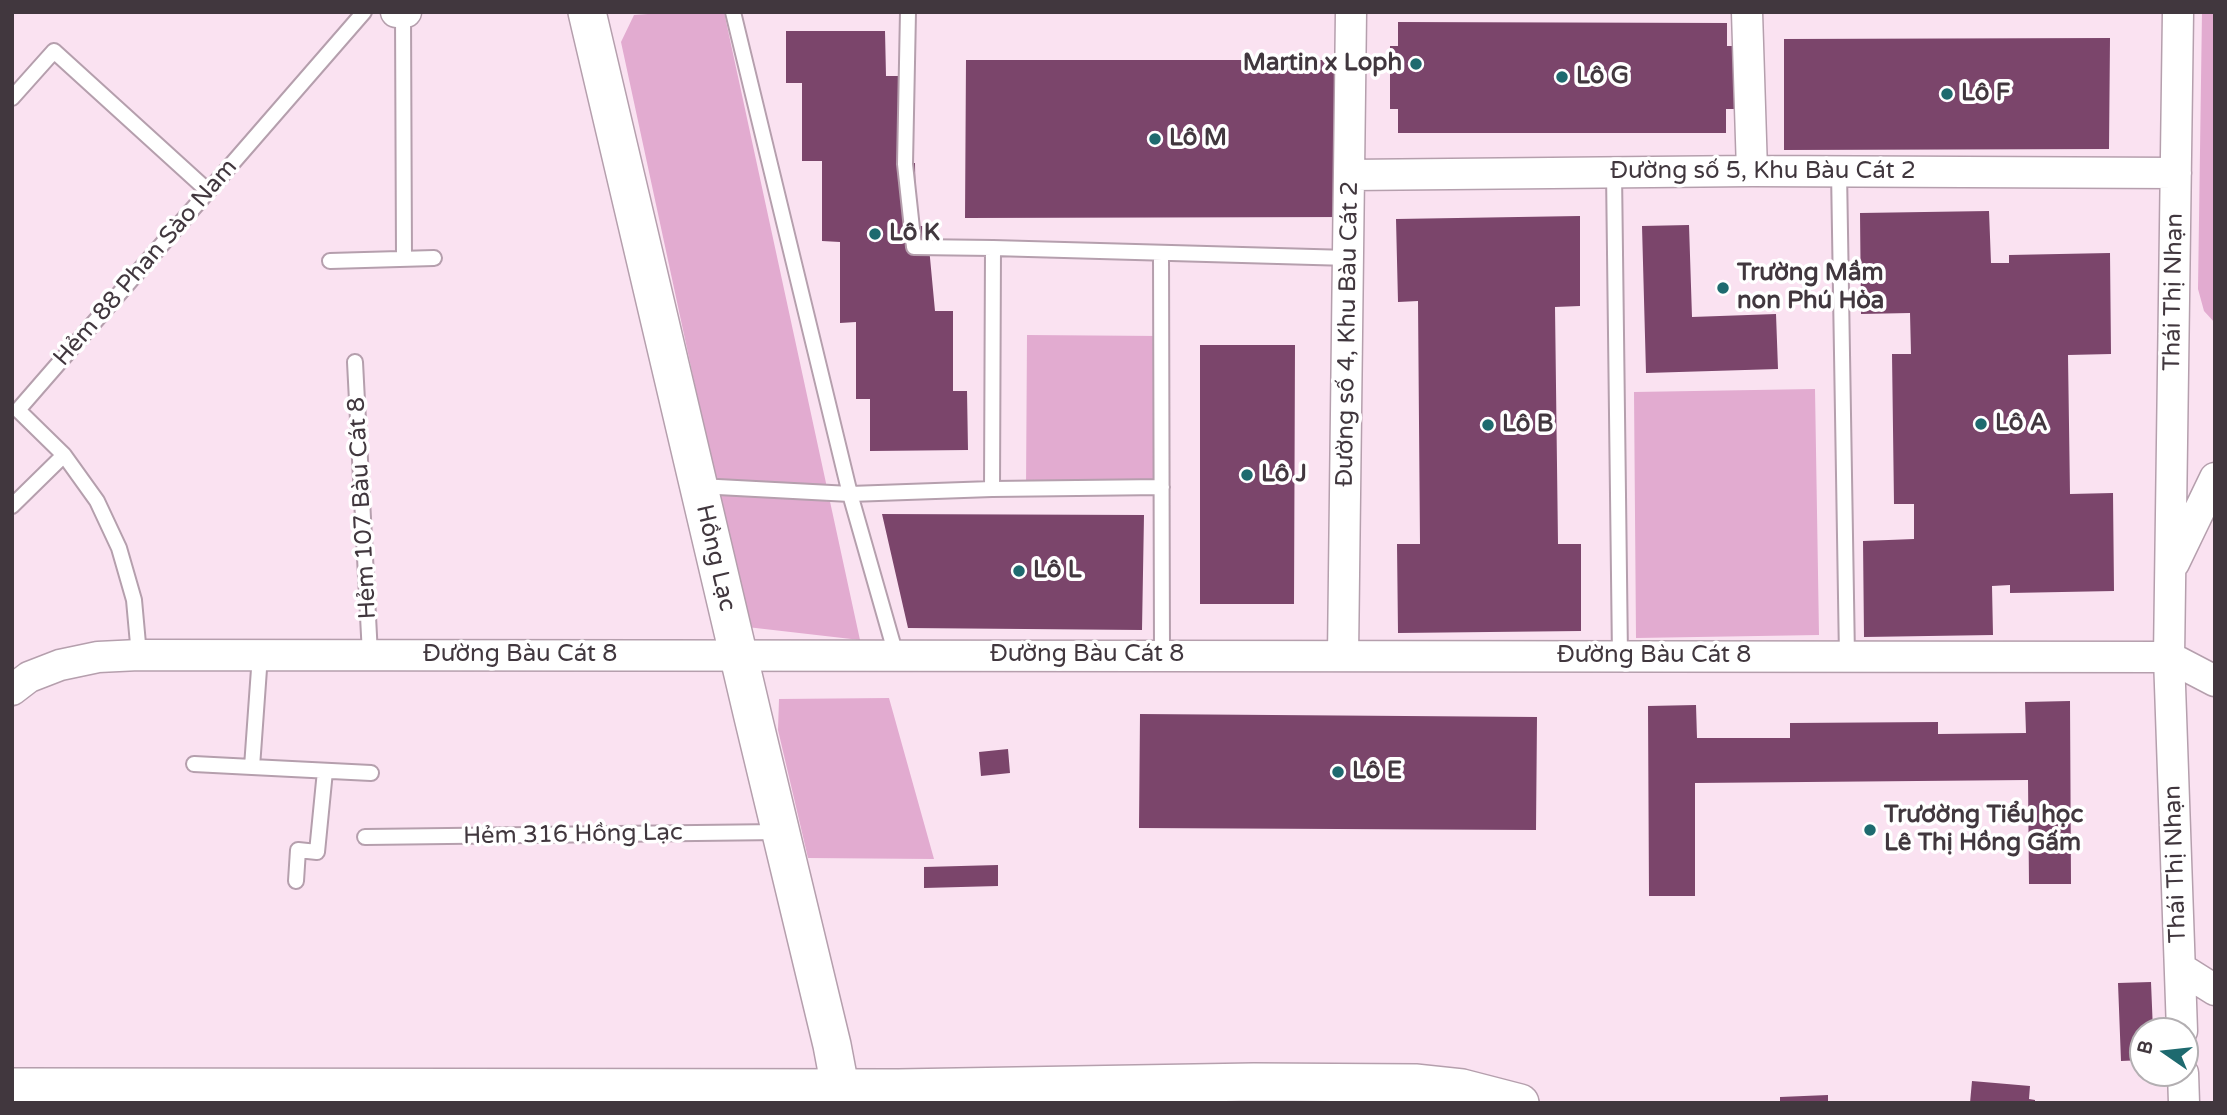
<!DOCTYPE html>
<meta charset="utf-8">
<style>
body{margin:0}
#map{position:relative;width:2227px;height:1115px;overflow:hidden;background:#fae2f1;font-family:"Varela Round",sans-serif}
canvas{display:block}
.frame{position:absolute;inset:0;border:14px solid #41373e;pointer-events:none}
.north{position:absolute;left:2129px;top:1017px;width:70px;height:70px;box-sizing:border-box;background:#fff;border:2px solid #b3afb2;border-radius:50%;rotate:284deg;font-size:19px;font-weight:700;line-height:28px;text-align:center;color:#41373e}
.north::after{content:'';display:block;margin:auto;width:24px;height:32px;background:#1e6a6f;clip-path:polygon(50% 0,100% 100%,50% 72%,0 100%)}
</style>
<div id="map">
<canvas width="2227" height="1115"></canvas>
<div class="frame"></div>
<div class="north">B</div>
</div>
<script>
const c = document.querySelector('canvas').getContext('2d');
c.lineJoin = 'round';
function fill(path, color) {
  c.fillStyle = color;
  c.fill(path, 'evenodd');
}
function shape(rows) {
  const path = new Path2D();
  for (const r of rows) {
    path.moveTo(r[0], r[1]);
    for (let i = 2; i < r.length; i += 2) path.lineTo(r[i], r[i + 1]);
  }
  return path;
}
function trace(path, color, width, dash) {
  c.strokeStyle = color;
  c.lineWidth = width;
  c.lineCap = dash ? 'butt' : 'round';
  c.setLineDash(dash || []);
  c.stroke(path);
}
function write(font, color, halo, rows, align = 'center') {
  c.font = font + ' "Varela Round",sans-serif';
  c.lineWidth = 7;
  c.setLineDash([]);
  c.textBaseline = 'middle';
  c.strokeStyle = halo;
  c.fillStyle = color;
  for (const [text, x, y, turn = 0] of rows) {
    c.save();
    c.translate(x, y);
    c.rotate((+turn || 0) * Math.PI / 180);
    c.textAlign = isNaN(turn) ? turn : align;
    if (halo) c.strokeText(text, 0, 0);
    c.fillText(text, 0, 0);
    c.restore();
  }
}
const green = shape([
 [676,12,724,12,860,640,747,627,621,42,634,15],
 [2202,12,2215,12,2215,323,2204,311,2198,289],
 [1027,335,1160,336,1159,490,1026,489],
 [1815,389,1819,635,1636,638,1634,392],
 [889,698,934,859,808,858,778,730,779,699]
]);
const building = shape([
 [1398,22,1727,23,1727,46,1735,46,1735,109,1726,109,1726,133,1398,133,1398,109,1390,109,1390,46,1398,46],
 [786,31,885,31,886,76,900,76,900,164,915,163,916,226,927,226,935,311,953,311,953,391,967,391,968,450,870,451,870,399,856,399,856,322,840,323,840,242,822,241,822,161,802,161,802,83,786,83],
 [2110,38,2109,149,1784,150,1784,39],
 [966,60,1344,60,1344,217,965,218],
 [1989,211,1991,263,2009,263,2009,255,2110,253,2111,354,2068,355,2070,494,2113,493,2114,591,2010,593,2010,585,1992,586,1993,635,1864,637,1863,541,1914,539,1914,504,1894,504,1892,354,1911,354,1910,313,1861,314,1860,213],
 [1580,216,1580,306,1555,307,1558,544,1581,544,1581,631,1398,633,1397,544,1420,544,1418,301,1398,302,1396,219],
 [1689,225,1692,317,1776,314,1778,369,1646,373,1642,226],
 [1200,345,1295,345,1294,604,1200,604],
 [882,514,1144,515,1142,630,908,628],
 [2070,701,2071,884,2029,884,2028,780,1695,783,1695,896,1649,896,1648,706,1696,705,1697,738,1790,738,1790,723,1938,722,1938,734,2026,733,2025,702],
 [1140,714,1537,717,1536,830,1139,828],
 [1008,749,1010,773,981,776,979,752],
 [998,865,998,886,924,888,924,867],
 [2151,982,2153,1031,2143,1031,2143,1060,2121,1061,2118,983],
 [1972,1081,2030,1086,2029,1099,2035,1100,2035,1103,1970,1103],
 [1828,1095,1828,1103,1780,1103,1780,1097]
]);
const service = shape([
 [733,12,850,494,896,655],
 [403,13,404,259],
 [12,98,54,51,208,191],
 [1839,171,1847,657],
 [1614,172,1620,656],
 [993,248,1349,258],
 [1161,253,1162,655],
 [330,261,434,258],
 [355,362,370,655],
 [64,455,97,501,119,548,134,600,139,655],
 [699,486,850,494,992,489,993,248,914,247,905,164,908,12],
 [992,489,1162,487],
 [12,506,64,455,18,410,364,12],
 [260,655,252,767,371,773],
 [194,764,252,767],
 [365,837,779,832],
 [296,881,298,850,317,852,325,771]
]);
const minor = shape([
 [396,12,406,12],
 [1747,12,1752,171],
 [2178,12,2169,657,2182,1031],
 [1350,175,1752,171,2176,173],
 [2174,563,2215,478],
 [1343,655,1351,12],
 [12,690,29,677,60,665,98,657,139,655,2169,657,2215,681],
 [2180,968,2215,990],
 [2183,1073,2184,1103]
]);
const tertiary = shape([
 [587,12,753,717,832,1045,843,1103],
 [12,1087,898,1088,1254,1082,1415,1083,1462,1088,1520,1103]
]);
const markers = [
 [1416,64,7,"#1e6a6f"],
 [1562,77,7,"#1e6a6f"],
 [1947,94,7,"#1e6a6f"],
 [1155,139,7,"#1e6a6f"],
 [875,234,7,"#1e6a6f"],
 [1723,288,7,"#1e6a6f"],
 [1981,424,7,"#1e6a6f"],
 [1488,425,7,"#1e6a6f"],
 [1247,475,7,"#1e6a6f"],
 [1019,571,7,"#1e6a6f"],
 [1338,772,7,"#1e6a6f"],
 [1870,830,7,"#1e6a6f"]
];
const poiNames = [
 ["Martin x Loph",1402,64,"right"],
 ["Lô G",1576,77],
 ["Lô F",1961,94],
 ["Lô M",1169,139],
 ["Lô K",889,234],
 ["Trường Mầm",1737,274],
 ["non Phú Hòa",1737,302],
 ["Lô A",1995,424],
 ["Lô B",1502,425],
 ["Lô J",1261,475],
 ["Lô L",1033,571],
 ["Lô E",1352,772],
 ["Trươờng Tiểu học",1884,816],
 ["Lê Thị Hồng Gấm",1884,844]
];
const streetNames = [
 ["Đường số 5, Khu Bàu Cát 2",1763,172],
 ["Hẻm 88 Phan Sào Nam",146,263,-49],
 ["Thái Thị Nhạn",2174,292,-89],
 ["Đường số 4, Khu Bàu Cát 2",1348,334,-89],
 ["Hẻm 107 Bàu Cát 8",363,508,-93],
 ["Hồng Lạc",715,558,77],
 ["Đường Bàu Cát 8",520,655],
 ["Đường Bàu Cát 8",1087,655],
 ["Đường Bàu Cát 8",1654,656],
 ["Hẻm 316 Hồng Lạc",573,835,-1],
 ["Thái Thị Nhạn",2176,864,-92]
];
fill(green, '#e2abd0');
fill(building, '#7b456b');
trace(service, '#b59fad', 18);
trace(minor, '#b59fad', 33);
trace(tertiary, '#b59fad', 40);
trace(service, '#fff', 14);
trace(minor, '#fff', 30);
trace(tertiary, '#fff', 37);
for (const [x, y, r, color] of markers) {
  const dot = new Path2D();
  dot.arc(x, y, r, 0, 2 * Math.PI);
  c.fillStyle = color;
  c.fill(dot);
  trace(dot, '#fff', 2.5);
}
write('bold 24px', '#41373e', '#fff', poiNames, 'left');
write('24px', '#41373e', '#fff', streetNames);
</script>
